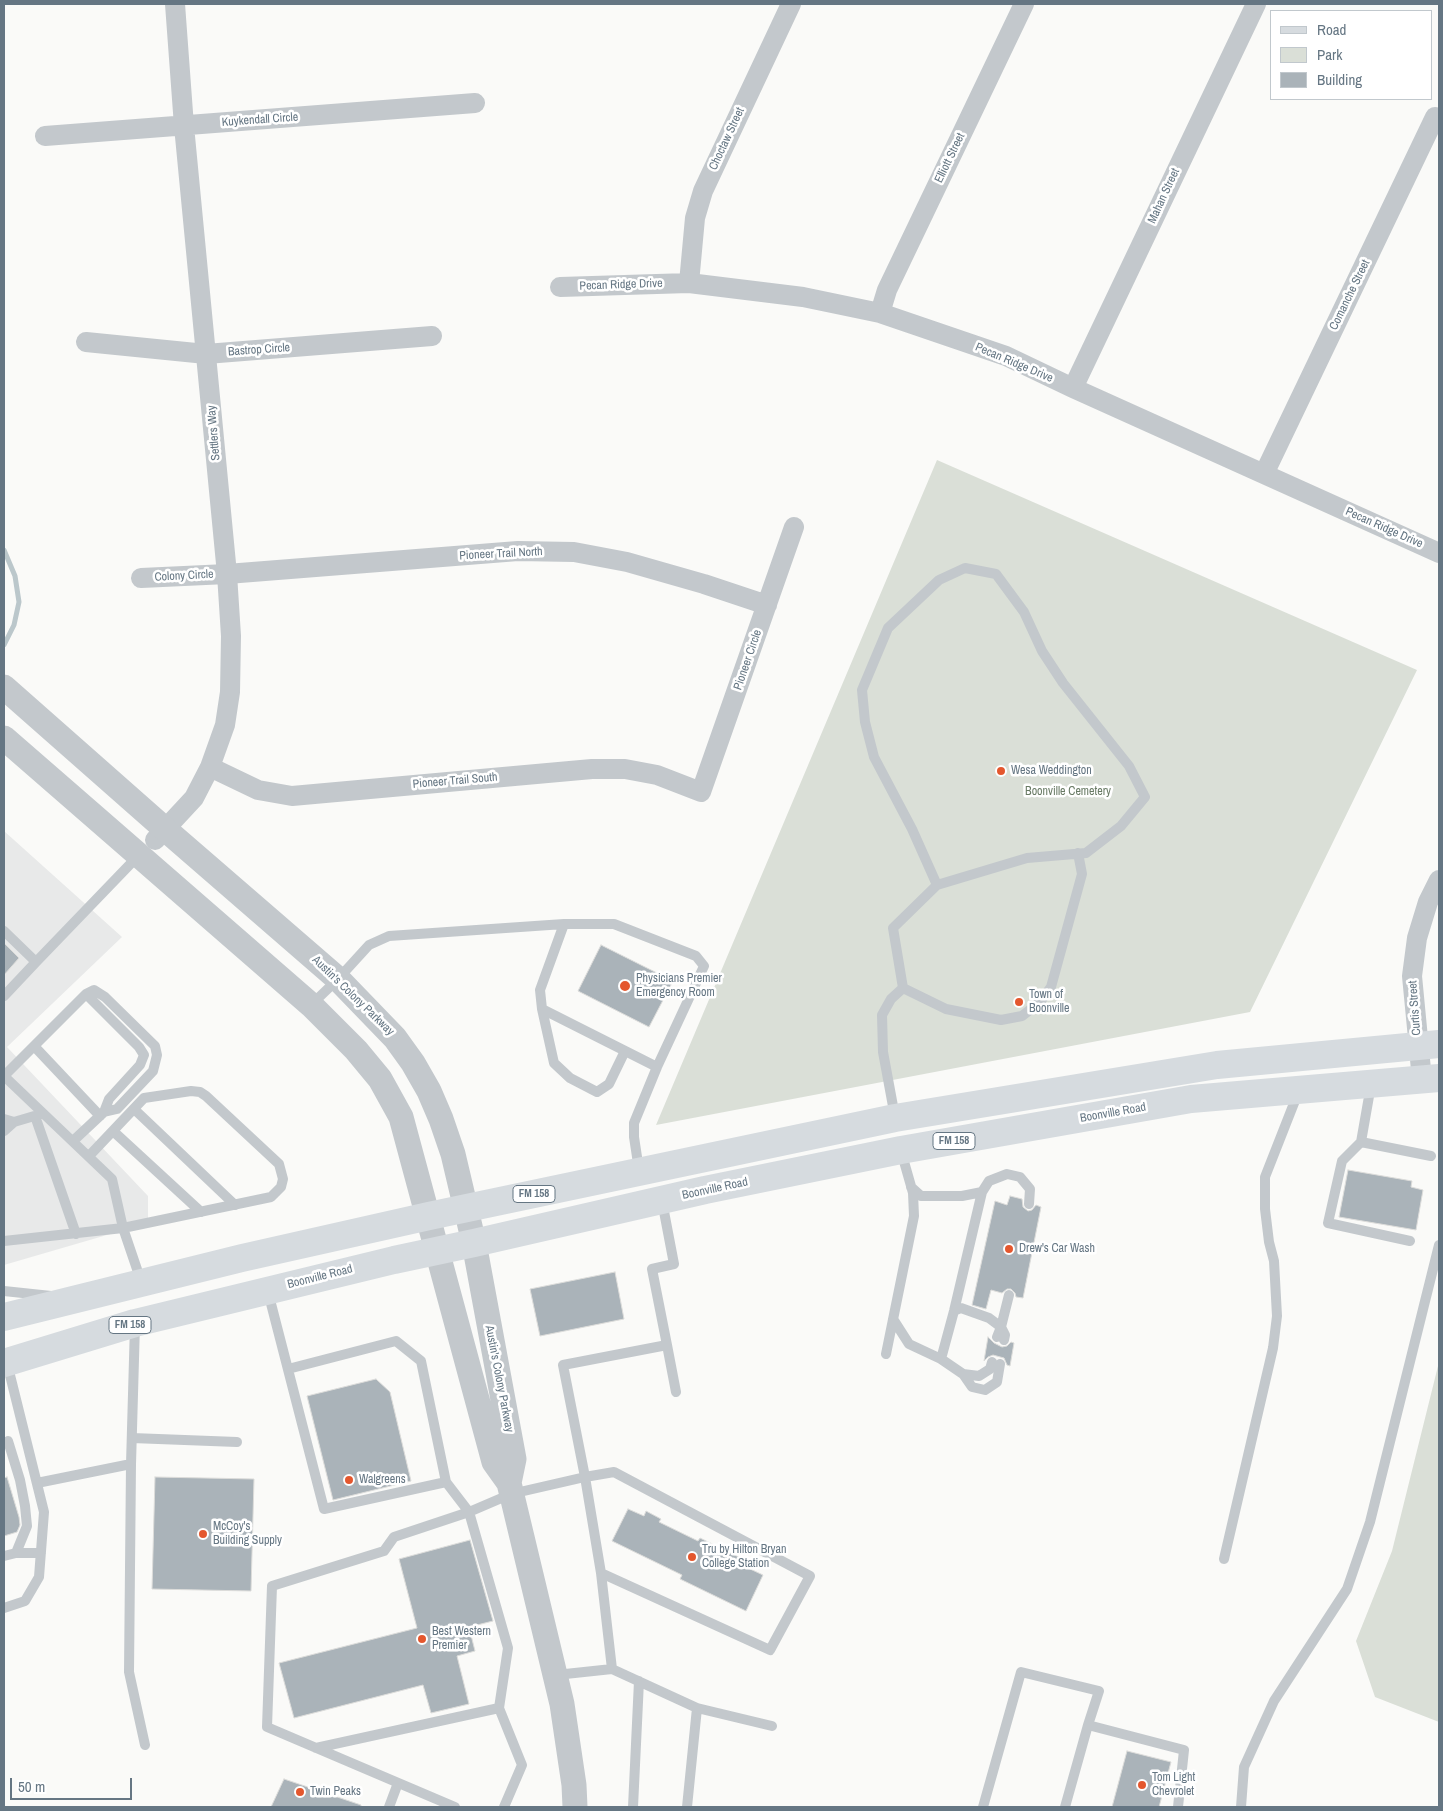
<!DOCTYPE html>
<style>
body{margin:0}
#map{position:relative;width:1443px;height:1811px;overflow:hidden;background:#fafaf8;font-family:"Archivo Narrow",sans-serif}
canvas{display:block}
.frame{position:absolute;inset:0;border:5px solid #657683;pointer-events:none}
.legend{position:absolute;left:1270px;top:10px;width:162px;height:90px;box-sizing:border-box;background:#fff;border:1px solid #c1c8cd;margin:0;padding:6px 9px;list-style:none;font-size:15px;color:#657683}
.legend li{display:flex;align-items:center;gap:10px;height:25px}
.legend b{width:25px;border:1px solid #c1c8cd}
.scale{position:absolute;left:10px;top:1778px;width:122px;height:22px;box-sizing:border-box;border:2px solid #657683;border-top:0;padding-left:6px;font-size:15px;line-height:18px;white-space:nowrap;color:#657683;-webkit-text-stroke:4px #fff;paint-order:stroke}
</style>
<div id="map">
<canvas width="1443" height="1811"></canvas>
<div class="frame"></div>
<ul class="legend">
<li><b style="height:6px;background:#d6dbdf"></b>Road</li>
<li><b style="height:14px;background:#dadfd7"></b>Park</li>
<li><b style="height:14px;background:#aab3b9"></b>Building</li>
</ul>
<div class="scale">50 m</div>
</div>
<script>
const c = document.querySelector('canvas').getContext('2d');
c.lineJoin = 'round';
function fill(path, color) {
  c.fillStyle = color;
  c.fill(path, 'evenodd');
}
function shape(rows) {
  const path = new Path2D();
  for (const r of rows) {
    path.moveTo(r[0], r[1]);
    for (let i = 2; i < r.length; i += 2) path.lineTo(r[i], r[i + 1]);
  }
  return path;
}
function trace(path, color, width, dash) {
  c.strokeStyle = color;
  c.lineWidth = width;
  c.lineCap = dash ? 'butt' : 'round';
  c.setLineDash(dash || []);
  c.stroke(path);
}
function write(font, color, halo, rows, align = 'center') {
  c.font = font + ' "Archivo Narrow",sans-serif';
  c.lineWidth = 5;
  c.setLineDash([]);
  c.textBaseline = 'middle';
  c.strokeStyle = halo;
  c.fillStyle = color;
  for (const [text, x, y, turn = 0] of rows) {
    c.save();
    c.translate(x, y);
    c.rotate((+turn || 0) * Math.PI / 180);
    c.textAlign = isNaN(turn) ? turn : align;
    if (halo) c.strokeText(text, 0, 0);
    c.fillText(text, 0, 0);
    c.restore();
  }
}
const built = shape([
 [4,831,122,937,7,1047,148,1196,148,1223,4,1265]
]);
const green = shape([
 [937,460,1417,670,1250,1012,656,1125],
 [1439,1362,1439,1722,1375,1697,1356,1641,1392,1551]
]);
const stream = shape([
 [4,550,15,576,19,602,14,625,4,645]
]);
const building = shape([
 [4,943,19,958,4,975,4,943],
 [601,945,673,981,649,1027,578,991,601,945],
 [1348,1170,1412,1181,1411,1187,1423,1190,1416,1230,1339,1217,1348,1170],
 [1010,1196,1022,1199,1023,1207,1028,1211,1032,1210,1036,1205,1041,1207,1023,1298,1016,1297,1015,1293,1011,1289,1007,1289,1002,1293,991,1290,986,1309,972,1305,995,1201,1007,1205,1010,1196],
 [615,1272,624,1319,540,1336,530,1289,615,1272],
 [988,1337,994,1343,1002,1347,1007,1346,1011,1342,1014,1343,1010,1366,1007,1365,1004,1358,993,1355,988,1357,984,1361,988,1337],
 [376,1379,390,1392,411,1481,333,1500,307,1396,376,1379],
 [7,1477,19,1517,20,1525,17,1532,4,1536,4,1478,7,1477],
 [155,1477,254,1479,251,1591,152,1589,155,1477],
 [628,1509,644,1516,646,1511,661,1519,659,1522,698,1541,700,1538,751,1563,748,1568,763,1575,746,1611,680,1579,682,1575,612,1541,628,1509],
 [470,1540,493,1621,469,1627,475,1651,457,1656,469,1704,431,1713,423,1685,294,1718,279,1663,417,1628,399,1559,470,1540],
 [1127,1751,1171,1762,1159,1807,1112,1807,1127,1751],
 [284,1779,361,1805,361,1807,271,1807,284,1779]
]);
const service = shape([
 [564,924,540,990,542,1009,657,1067],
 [4,931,36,962,139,855],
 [903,988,893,928,937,885,1027,858,1086,853,1121,826,1145,797,1129,766,1063,683,1042,651,1024,612,996,574,965,568,939,580,888,628,862,690,865,722,874,757,912,829,937,885],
 [903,988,946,1009,1001,1020,1022,1016,1040,1002,1051,987,1082,874,1078,853],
 [4,996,36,962],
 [311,1005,338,979,369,945,389,936,564,924,614,924,696,956,704,966,657,1067,634,1123,634,1137,639,1170],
 [542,1009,554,1063,570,1078,597,1092,609,1084,625,1051],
 [34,1046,86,994,94,990,105,997,155,1046,157,1055,153,1071,117,1109,104,1112],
 [4,1076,112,1179,123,1228,141,1281],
 [4,1076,34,1046,100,1116],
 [1371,1085,1361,1142,1431,1156],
 [134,1109,235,1205],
 [35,1116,76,1234],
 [895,1117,883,1052,882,1015,891,999,903,988],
 [4,1119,14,1122,41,1114],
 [4,1131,14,1122],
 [113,1131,201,1212],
 [73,1141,104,1112,109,1099,140,1065,144,1055,139,1047,86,994],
 [1361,1142,1342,1161,1328,1223,1410,1241],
 [911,1187,921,1196,962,1196,982,1192],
 [4,1241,123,1228,271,1197,281,1187,283,1179,279,1164,206,1096,200,1092,191,1091,144,1098,89,1156],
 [4,1291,51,1296],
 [268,1292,324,1509,446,1482,469,1512,508,1648,499,1708,522,1765,504,1807],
 [954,1311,961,1308,989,1318,1001,1327,997,1337],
 [893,1319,909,1344,941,1359,963,1374,979,1376,990,1369,992,1362],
 [1004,1340,1005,1335,1001,1327,1009,1295],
 [667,1345,676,1392],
 [886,1354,914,1216,913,1193,901,1151],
 [941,1359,954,1311,982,1192,989,1181,1007,1174,1020,1177,1030,1189,1029,1204],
 [288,1369,396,1341,421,1361,446,1482],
 [963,1374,972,1387,985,1390,997,1382,1000,1364],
 [132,1438,237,1442],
 [8,1441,20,1480,25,1506,27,1526,16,1553],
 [131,1464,129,1672,145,1745],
 [37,1483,131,1464,135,1324],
 [4,1556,16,1553,41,1553],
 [1224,1559,1273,1348,1277,1316,1274,1261,1269,1242,1265,1209,1265,1177,1298,1093],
 [601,1573,770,1650,810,1576,614,1472,585,1477,601,1573,612,1669],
 [4,1608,25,1601,39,1577,44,1512,7,1363],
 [556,1675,612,1669,697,1708,687,1807],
 [697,1708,772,1726],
 [316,1748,499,1708],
 [389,1807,398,1783],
 [455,1807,267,1727,272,1586,384,1551,394,1537,469,1512,511,1494,585,1477,563,1365,667,1345,652,1269,674,1264,662,1201],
 [633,1807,639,1681],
 [983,1807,1021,1672,1099,1691,1088,1725],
 [1065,1807,1088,1725,1184,1750,1178,1807],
 [1241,1807,1244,1767,1274,1701,1347,1589,1370,1522,1439,1245]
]);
const minor = shape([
 [45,136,475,103],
 [689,283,695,218,703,191,791,4],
 [560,287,689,283,803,297,880,313,1006,356,1073,388,1439,553],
 [880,313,887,290,1024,4],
 [86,342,206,354,432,336],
 [1073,388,1256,4],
 [1264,474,1435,117],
 [141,578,227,574,518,551,574,552,627,562,704,584,767,605],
 [210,767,258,790,292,796,592,769,625,769,657,775,701,792,794,527],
 [155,840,194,798,210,767,225,725,230,692,231,636,227,574,184,126,175,4],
 [1422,1080,1412,976,1417,938,1428,902,1439,880]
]);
const tertiary = shape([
 [4,687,166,830,338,979,395,1038,413,1063,429,1091,441,1119,453,1154,474,1243,514,1459,509,1483],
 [4,738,311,1005,356,1050,380,1079,401,1117,494,1462,509,1483,562,1704,574,1785,575,1807]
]);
const primary = shape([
 [4,1317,242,1258,429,1216,895,1118,1217,1065,1439,1044],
 [4,1363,135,1323,394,1260,474,1243,705,1190,901,1150,1191,1099,1439,1078]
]);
const markers = [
 [1001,771,5,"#e4572e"],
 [625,986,6,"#e4572e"],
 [1019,1002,5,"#e4572e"],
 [1009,1249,5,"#e4572e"],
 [349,1480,5,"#e4572e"],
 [203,1534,5,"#e4572e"],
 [692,1557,5,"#e4572e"],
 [422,1639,5,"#e4572e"],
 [1142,1785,5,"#e4572e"],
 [300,1792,5,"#e4572e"]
];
const shields = [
 [954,1141,42],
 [534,1194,42],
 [130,1325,42]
];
const shieldNames = [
 ["FM 158",954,1141],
 ["FM 158",534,1194],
 ["FM 158",130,1325]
];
const streetNames = [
 ["Kuykendall Circle",260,120,-4],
 ["Choctaw Street",727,139,-65],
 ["Elliott Street",950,158,-64],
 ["Mahan Street",1164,196,-65],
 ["Pecan Ridge Drive",621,285,-2],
 ["Comanche Street",1350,295,-64],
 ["Bastrop Circle",259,350,-4],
 ["Pecan Ridge Drive",1014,363,23],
 ["Settlers Way",214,433,-95],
 ["Pecan Ridge Drive",1384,528,24],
 ["Pioneer Trail North",501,554,-3],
 ["Colony Circle",184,576,-3],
 ["Pioneer Circle",748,660,-71],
 ["Pioneer Trail South",455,781,-5],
 ["Austin's Colony Parkway",353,996,44],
 ["Curtis Street",1415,1008,-94],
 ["Boonville Road",1113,1113,-10],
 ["Boonville Road",715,1189,-12],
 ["Boonville Road",320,1277,-14],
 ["Austin's Colony Parkway",499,1379,79]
];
const poiNames = [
 ["Wesa Weddington",1011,771],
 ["Physicians Premier",636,979],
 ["Emergency Room",636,993],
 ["Town of",1029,995],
 ["Boonville",1029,1009],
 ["Drew's Car Wash",1019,1249],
 ["Walgreens",359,1480],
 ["McCoy's",213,1527],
 ["Building Supply",213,1541],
 ["Tru by Hilton Bryan",702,1550],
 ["College Station",702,1564],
 ["Best Western",432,1632],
 ["Premier",432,1646],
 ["Tom Light",1152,1778],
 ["Chevrolet",1152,1792],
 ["Twin Peaks",310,1792]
];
const parkNames = [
 ["Boonville Cemetery",1068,792]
];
fill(built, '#e8e9e9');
fill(green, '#dadfd7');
trace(stream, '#bbc7cb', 5);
fill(building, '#aab3b9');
trace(building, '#dcdcda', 1);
trace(service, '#c3c8cc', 10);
trace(minor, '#c3c8cc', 20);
trace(tertiary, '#c3c8cc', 25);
trace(primary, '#d6dbdf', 28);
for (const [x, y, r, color] of markers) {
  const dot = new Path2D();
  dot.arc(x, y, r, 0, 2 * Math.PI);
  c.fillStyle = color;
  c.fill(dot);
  trace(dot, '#fff', 2);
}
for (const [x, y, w] of shields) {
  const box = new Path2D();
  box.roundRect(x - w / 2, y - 8.5, w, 17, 4);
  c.fillStyle = '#fff';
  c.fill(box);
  trace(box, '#657683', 1);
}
write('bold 11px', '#657683', null, shieldNames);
write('12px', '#657683', '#fff', streetNames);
write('12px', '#657683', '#fff', poiNames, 'left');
write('12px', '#687a64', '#fff', parkNames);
</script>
